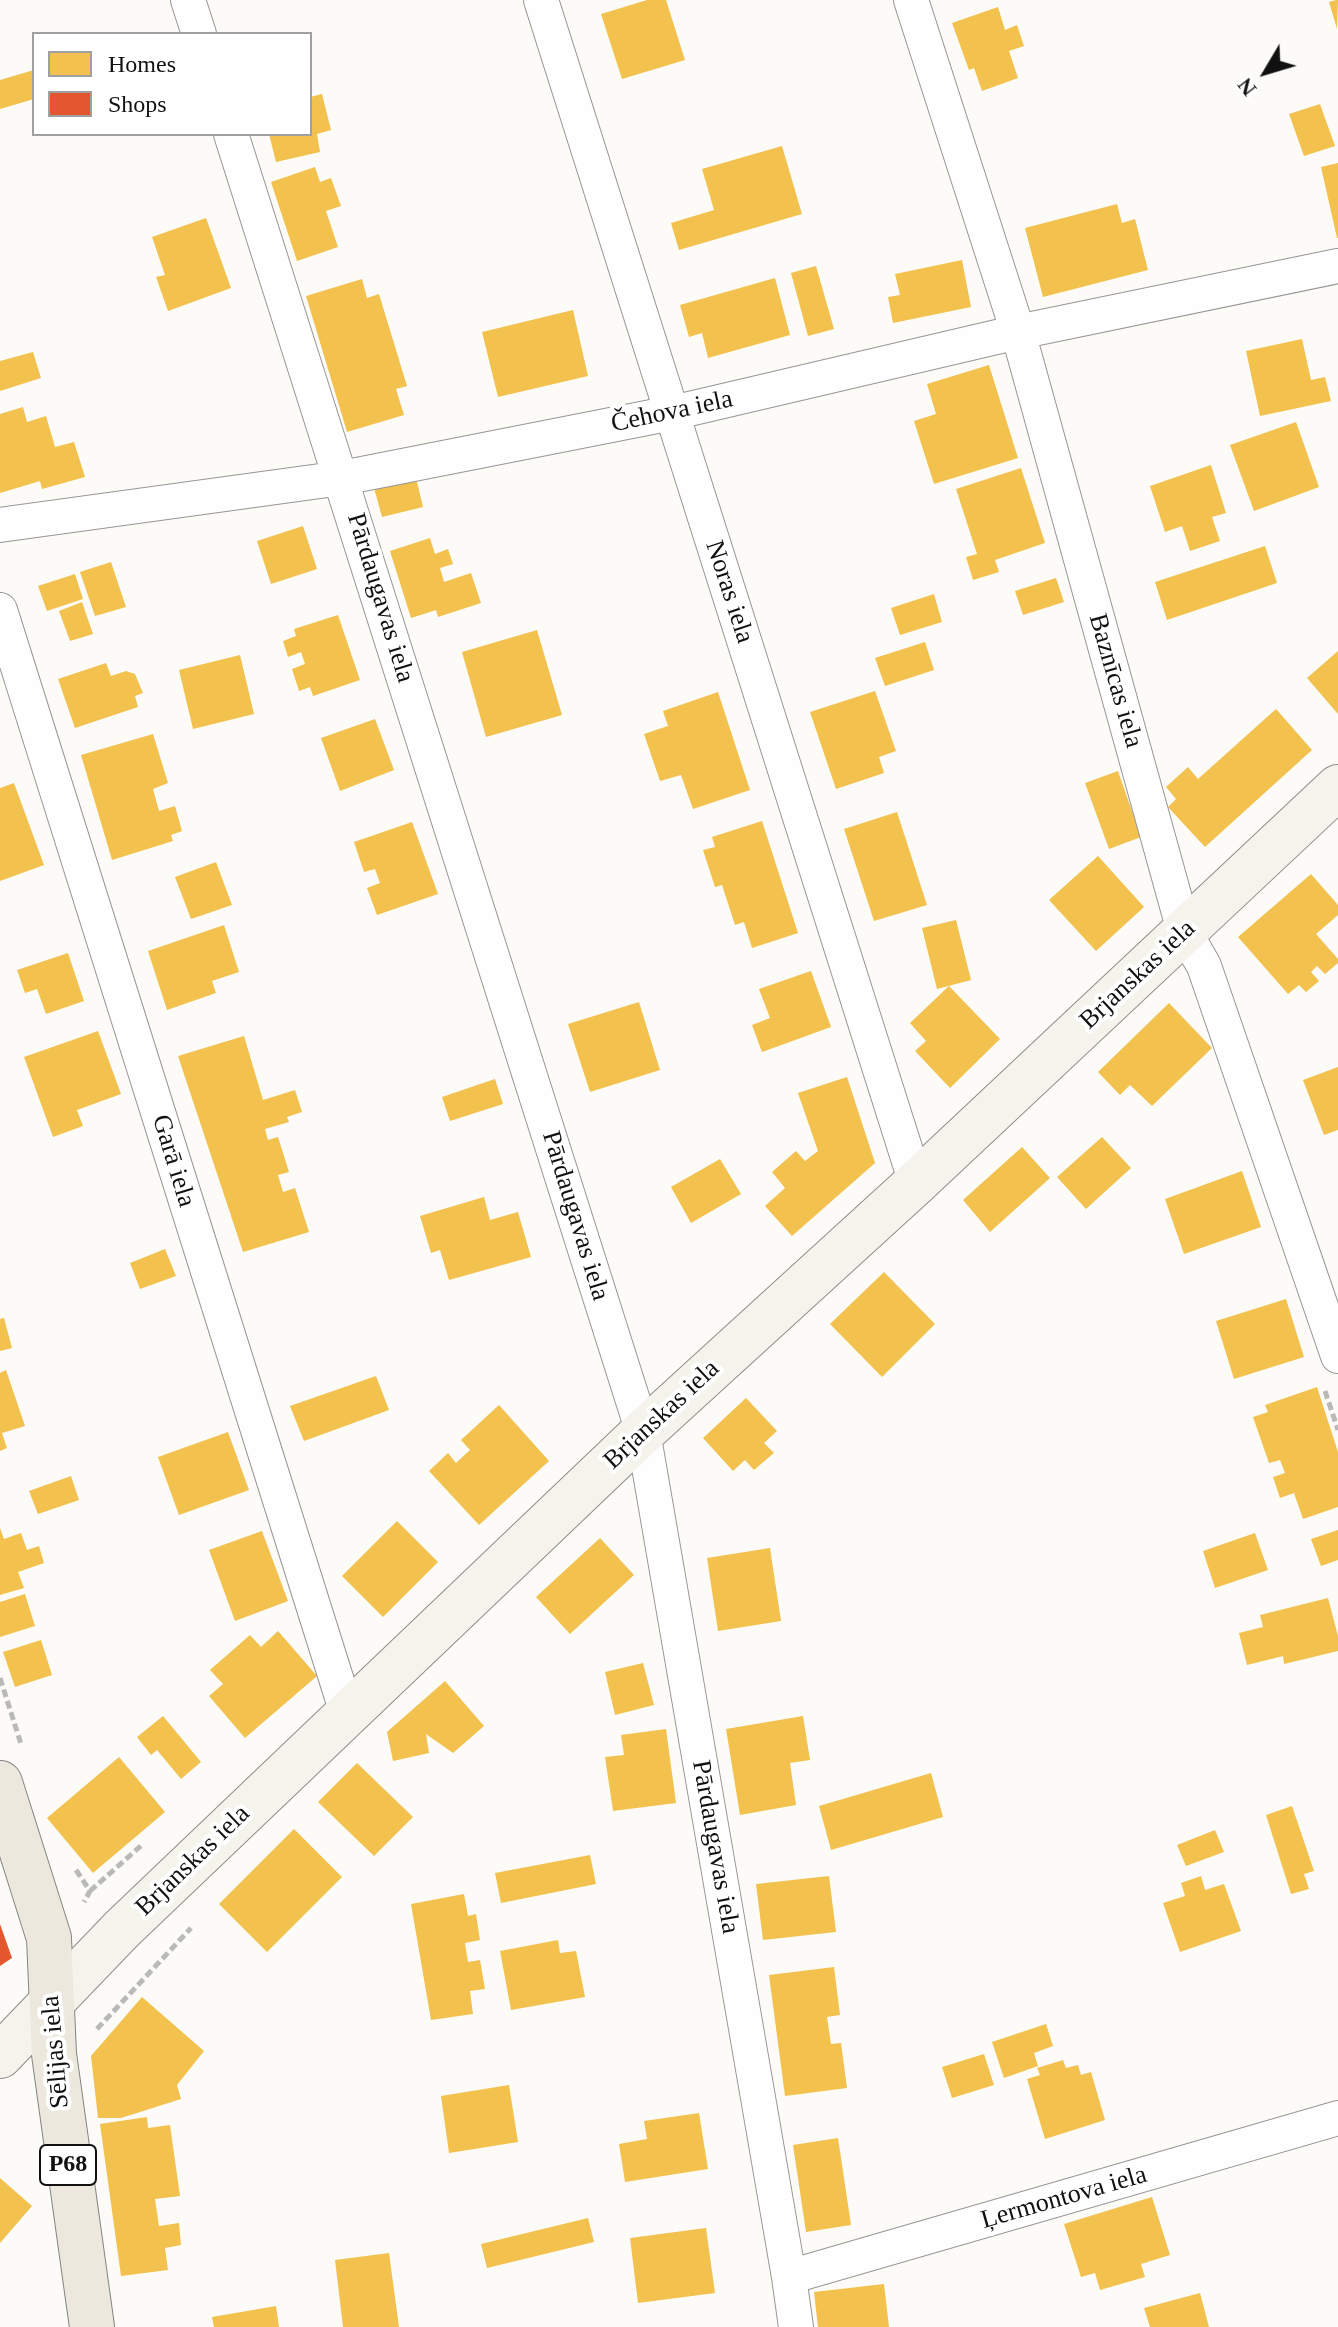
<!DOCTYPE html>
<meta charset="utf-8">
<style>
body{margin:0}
#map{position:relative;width:1338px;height:2327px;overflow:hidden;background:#fcfbf7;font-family:Georgia,serif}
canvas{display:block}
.legend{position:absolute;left:32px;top:32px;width:280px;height:104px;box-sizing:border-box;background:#fff;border:2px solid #a0a0a0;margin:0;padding:10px 14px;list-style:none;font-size:24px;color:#111}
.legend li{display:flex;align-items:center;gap:16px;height:40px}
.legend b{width:40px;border:2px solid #a0a0a0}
.north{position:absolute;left:1226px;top:32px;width:80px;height:80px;-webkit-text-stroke:6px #fff;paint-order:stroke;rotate:232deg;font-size:22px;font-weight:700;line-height:32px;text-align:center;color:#111}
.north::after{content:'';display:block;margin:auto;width:28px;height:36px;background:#111;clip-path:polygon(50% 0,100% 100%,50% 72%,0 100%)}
</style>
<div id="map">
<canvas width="1338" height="2327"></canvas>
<ul class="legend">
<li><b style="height:22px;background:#f2c14e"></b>Homes</li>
<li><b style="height:22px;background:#e4572e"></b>Shops</li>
</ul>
<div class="north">N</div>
</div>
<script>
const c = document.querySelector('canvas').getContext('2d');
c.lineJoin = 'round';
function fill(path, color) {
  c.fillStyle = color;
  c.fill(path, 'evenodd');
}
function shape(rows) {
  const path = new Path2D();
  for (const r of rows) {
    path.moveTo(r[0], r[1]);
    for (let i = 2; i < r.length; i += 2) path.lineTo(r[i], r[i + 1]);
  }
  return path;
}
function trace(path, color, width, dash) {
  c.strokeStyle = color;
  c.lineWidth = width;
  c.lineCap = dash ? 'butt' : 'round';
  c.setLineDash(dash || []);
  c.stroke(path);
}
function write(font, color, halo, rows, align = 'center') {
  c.font = font + ' Georgia,serif';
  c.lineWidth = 8;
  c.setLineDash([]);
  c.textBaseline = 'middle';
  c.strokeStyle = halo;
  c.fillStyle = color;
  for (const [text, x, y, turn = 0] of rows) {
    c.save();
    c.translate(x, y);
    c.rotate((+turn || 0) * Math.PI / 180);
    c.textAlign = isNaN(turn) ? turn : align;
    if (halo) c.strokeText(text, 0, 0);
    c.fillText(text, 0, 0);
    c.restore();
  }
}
const homes = shape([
 [647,0,666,0,685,60,622,79,601,14],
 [1336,0,1338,0,1337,29,1329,2],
 [998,7,1005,30,1017,25,1024,46,1009,51,1018,78,982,91,974,68,969,70,952,23],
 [34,70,34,99,0,109,0,80],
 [322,94,331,130,317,134,320,152,276,162,269,134,310,134,310,97],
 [1320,104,1335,146,1304,156,1289,114],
 [782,146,802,214,679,250,671,223,714,210,702,169],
 [1338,163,1338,238,1337,238,1321,167],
 [315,167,320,182,331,178,341,206,326,211,338,247,297,261,271,182],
 [1117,204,1122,223,1135,219,1148,270,1043,297,1025,228],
 [206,218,231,288,168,311,156,277,165,275,152,237],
 [962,260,971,307,893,323,888,297,900,295,895,274],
 [816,266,834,329,808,336,791,273],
 [775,278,790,335,708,358,702,333,689,337,680,305],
 [362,279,367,298,379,294,407,386,396,389,404,415,347,432,306,296],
 [573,310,588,376,498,397,482,332],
 [1302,339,1311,380,1325,377,1331,401,1260,416,1246,351],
 [33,352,41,378,0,391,0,361],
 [989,365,1018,458,934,484,914,421,936,414,927,384],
 [23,407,27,422,46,416,55,447,74,442,85,477,42,489,40,481,0,493,0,414],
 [1296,422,1319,487,1254,511,1230,445],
 [1211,465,1226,513,1212,517,1220,541,1190,551,1182,526,1165,532,1150,486],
 [1021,468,1045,543,995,560,999,572,973,580,966,557,977,554,956,489],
 [416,478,423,507,382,517,374,488],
 [303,526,317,569,271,584,257,541],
 [430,538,435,554,448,549,453,564,440,568,444,582,471,573,481,603,438,617,436,610,411,618,390,551],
 [1265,546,1277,583,1167,620,1155,582],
 [111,562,126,607,95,616,80,572],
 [75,574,83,599,47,611,38,586],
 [1056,578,1064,602,1023,615,1015,591],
 [934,594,942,622,900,635,891,608],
 [82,602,93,634,70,641,59,611],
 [338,615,360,680,313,696,310,687,299,691,292,669,305,664,301,652,288,657,283,641,296,636,294,629],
 [537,630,562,715,486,737,462,652],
 [925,642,934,670,885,686,875,658],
 [1338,651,1338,714,1307,678],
 [240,655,254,714,193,729,179,670],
 [106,663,111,676,126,671,135,674,143,693,135,696,138,707,75,728,58,679],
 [875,691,896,751,879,757,884,773,836,789,810,712],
 [718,692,750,790,693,809,681,775,660,781,644,734,668,726,663,711],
 [1276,709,1312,750,1205,847,1168,807,1176,799,1166,787,1188,767,1198,779],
 [375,719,394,770,340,791,321,738],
 [153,734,168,783,153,789,159,811,175,806,182,831,171,835,173,841,112,860,81,755],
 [1118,771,1141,837,1109,849,1085,783],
 [14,783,44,865,0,881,0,788],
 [897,812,927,905,874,921,844,829],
 [762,821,798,933,752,948,744,922,735,925,722,885,715,887,703,850,715,847,712,837],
 [412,822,438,894,377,915,367,888,380,883,375,869,364,872,354,842],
 [1098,856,1144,907,1096,951,1049,900],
 [216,862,232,905,191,919,175,877],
 [1311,874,1338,905,1338,915,1316,934,1338,959,1338,963,1325,974,1317,966,1311,972,1319,981,1306,992,1299,985,1288,994,1238,937],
 [956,920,971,980,937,989,922,928],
 [224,925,239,972,212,981,216,993,167,1010,148,951],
 [68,953,84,1001,46,1014,37,989,25,993,17,970],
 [811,971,831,1027,762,1052,752,1025,770,1018,759,989],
 [949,986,1000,1039,950,1088,915,1051,926,1041,910,1023],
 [639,1002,660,1070,590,1092,568,1024],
 [1169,1003,1212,1048,1152,1106,1130,1085,1120,1095,1098,1072],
 [98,1031,121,1094,77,1110,83,1126,53,1137,24,1057],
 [244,1036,263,1100,295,1090,302,1112,287,1117,289,1122,265,1129,268,1140,278,1137,289,1172,278,1175,283,1192,295,1188,309,1232,243,1252,178,1056],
 [1338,1067,1338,1130,1324,1135,1303,1080],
 [847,1077,875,1163,792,1236,765,1206,785,1188,772,1172,796,1151,805,1161,818,1151,798,1093],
 [495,1079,503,1104,450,1121,442,1097],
 [1102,1137,1131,1168,1086,1209,1057,1177],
 [1022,1147,1050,1178,990,1232,963,1200],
 [720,1159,741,1194,691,1223,671,1187],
 [1242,1171,1261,1227,1184,1254,1165,1199],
 [484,1197,490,1220,518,1212,531,1257,449,1280,440,1250,431,1253,420,1216],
 [165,1249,176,1276,140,1289,130,1263],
 [884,1272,935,1324,882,1377,830,1324],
 [1286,1299,1304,1357,1234,1379,1216,1321],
 [4,1318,12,1348,0,1351,0,1319],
 [6,1370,25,1426,2,1433,7,1448,0,1451,0,1373],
 [376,1376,389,1410,304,1441,290,1406],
 [1317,1387,1338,1452,1338,1507,1303,1519,1294,1493,1280,1498,1273,1477,1285,1473,1280,1460,1269,1463,1253,1417,1268,1412,1265,1405],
 [746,1398,777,1431,764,1443,774,1453,754,1470,745,1460,733,1471,703,1438],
 [499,1405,549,1461,479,1525,429,1471,448,1453,456,1463,470,1450,461,1440],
 [228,1432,249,1490,179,1515,158,1457],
 [71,1476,79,1500,38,1514,29,1491],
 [397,1521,438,1562,383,1617,342,1576],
 [0,1528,4,1539,21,1533,27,1550,39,1546,44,1563,18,1572,24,1588,0,1595],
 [1338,1530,1338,1560,1321,1566,1311,1539],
 [262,1531,288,1601,235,1621,209,1550],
 [1255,1533,1268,1570,1215,1588,1203,1551],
 [600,1538,634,1575,570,1634,536,1597],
 [770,1548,781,1621,718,1631,707,1558],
 [25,1594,35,1626,0,1637,0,1602],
 [1328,1598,1338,1636,1338,1651,1284,1664,1283,1656,1247,1665,1239,1633,1263,1627,1260,1615],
 [278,1631,317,1676,245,1738,209,1696,223,1684,210,1670,250,1635,261,1647],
 [41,1640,52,1675,15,1687,3,1652],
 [643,1663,654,1705,615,1715,605,1672],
 [445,1681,484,1726,453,1753,426,1734,429,1753,393,1761,387,1732],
 [163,1716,201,1762,181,1779,157,1750,151,1755,137,1737],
 [803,1716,810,1760,790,1763,796,1805,740,1815,726,1729],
 [666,1729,676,1803,613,1811,605,1757,624,1755,621,1735],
 [119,1757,165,1812,93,1873,47,1818],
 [357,1763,413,1817,374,1856,318,1802],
 [931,1773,943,1817,831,1850,819,1806],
 [1292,1806,1314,1871,1304,1874,1309,1889,1291,1894,1266,1815],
 [294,1829,342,1877,267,1952,219,1904],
 [1215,1830,1224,1852,1186,1866,1177,1845],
 [590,1855,596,1884,501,1903,495,1873],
 [829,1876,836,1932,763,1940,756,1884],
 [1201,1876,1205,1890,1224,1884,1241,1931,1180,1952,1163,1903,1185,1896,1181,1883],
 [464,1894,468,1916,476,1914,480,1940,465,1943,468,1962,480,1960,485,1989,470,1991,473,2014,431,2020,411,1904],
 [558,1940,560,1953,576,1951,585,1997,511,2010,500,1951],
 [834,1967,840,2015,827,2017,831,2044,841,2043,847,2088,785,2096,769,1975],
 [142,1997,204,2051,177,2085,181,2099,121,2118,98,2118,91,2056],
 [1046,2024,1053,2046,1034,2053,1038,2066,1004,2078,992,2042],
 [984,2054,994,2085,952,2098,942,2067],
 [1063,2060,1066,2068,1078,2065,1081,2075,1091,2072,1105,2120,1045,2139,1027,2079,1040,2075,1037,2068],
 [509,2085,518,2142,449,2153,441,2096],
 [699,2113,708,2169,625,2182,619,2144,647,2139,644,2121],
 [147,2117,148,2128,170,2125,180,2196,155,2199,159,2226,179,2223,181,2245,165,2248,168,2270,121,2276,100,2124],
 [838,2138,851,2225,806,2232,793,2145],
 [0,2178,32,2206,0,2243],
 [1152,2197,1170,2255,1141,2264,1145,2277,1100,2290,1095,2273,1081,2277,1064,2224],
 [588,2218,594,2242,487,2268,481,2244],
 [706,2228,715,2293,638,2303,630,2238],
 [389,2253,399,2327,343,2327,335,2260],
 [884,2284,889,2327,818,2327,814,2292],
 [1200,2293,1209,2327,1150,2327,1144,2308],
 [276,2306,279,2327,214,2327,212,2317]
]);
const shops = shape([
 [0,1924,12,1958,0,1966]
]);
const path = shape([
 [1325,1391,1338,1430],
 [0,1678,21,1744],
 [76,1870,90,1891,84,1902],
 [90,1891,143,1844],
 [97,2029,191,1928]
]);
const street = shape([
 [188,0,199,34],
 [541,0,916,1183],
 [911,0,1018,332,1184,931,1204,966,1338,1356],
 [231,134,643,1432,789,2277,796,2327],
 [0,525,342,478,672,413,1018,332,1338,266],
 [0,610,347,1713],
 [789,2277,1338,2118]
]);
const secondary = shape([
 [0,2056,122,1929,643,1432,916,1183,1338,787]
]);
const primary = shape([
 [0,1783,49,1938,54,2054,92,2327]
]);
const shields = [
 [68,2165,56]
];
const shieldNames = [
 ["P68",68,2165]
];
const streetNames = [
 ["Čehova iela",672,412,-12],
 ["Noras iela",729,592,72],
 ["Pārdaugavas iela",380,598,73],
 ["Baznīcas iela",1115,681,74],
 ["Brjanskas iela",1138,975,-43],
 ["Garā iela",173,1161,73],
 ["Pārdaugavas iela",575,1216,73],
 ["Brjanskas iela",662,1415,-43],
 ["Pārdaugavas iela",715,1847,80],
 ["Brjanskas iela",193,1861,-44],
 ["Sēlijas iela",56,2052,-95],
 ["Ļermontova iela",1064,2198,-16]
];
fill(homes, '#f2c14e');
fill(shops, '#e4572e');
trace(street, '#979695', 36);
trace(secondary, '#8d8d8b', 46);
trace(primary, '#848482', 46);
trace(path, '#b9b9b8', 5, [8, 4]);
trace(street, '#fffefe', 34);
trace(secondary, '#f5f4ec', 44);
trace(primary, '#ece8dd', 44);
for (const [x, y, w] of shields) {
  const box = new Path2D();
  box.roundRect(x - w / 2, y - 20, w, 40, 6);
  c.fillStyle = '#fff';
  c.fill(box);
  trace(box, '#111', 2);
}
write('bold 24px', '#111', null, shieldNames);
write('26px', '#111', '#fff', streetNames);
</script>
